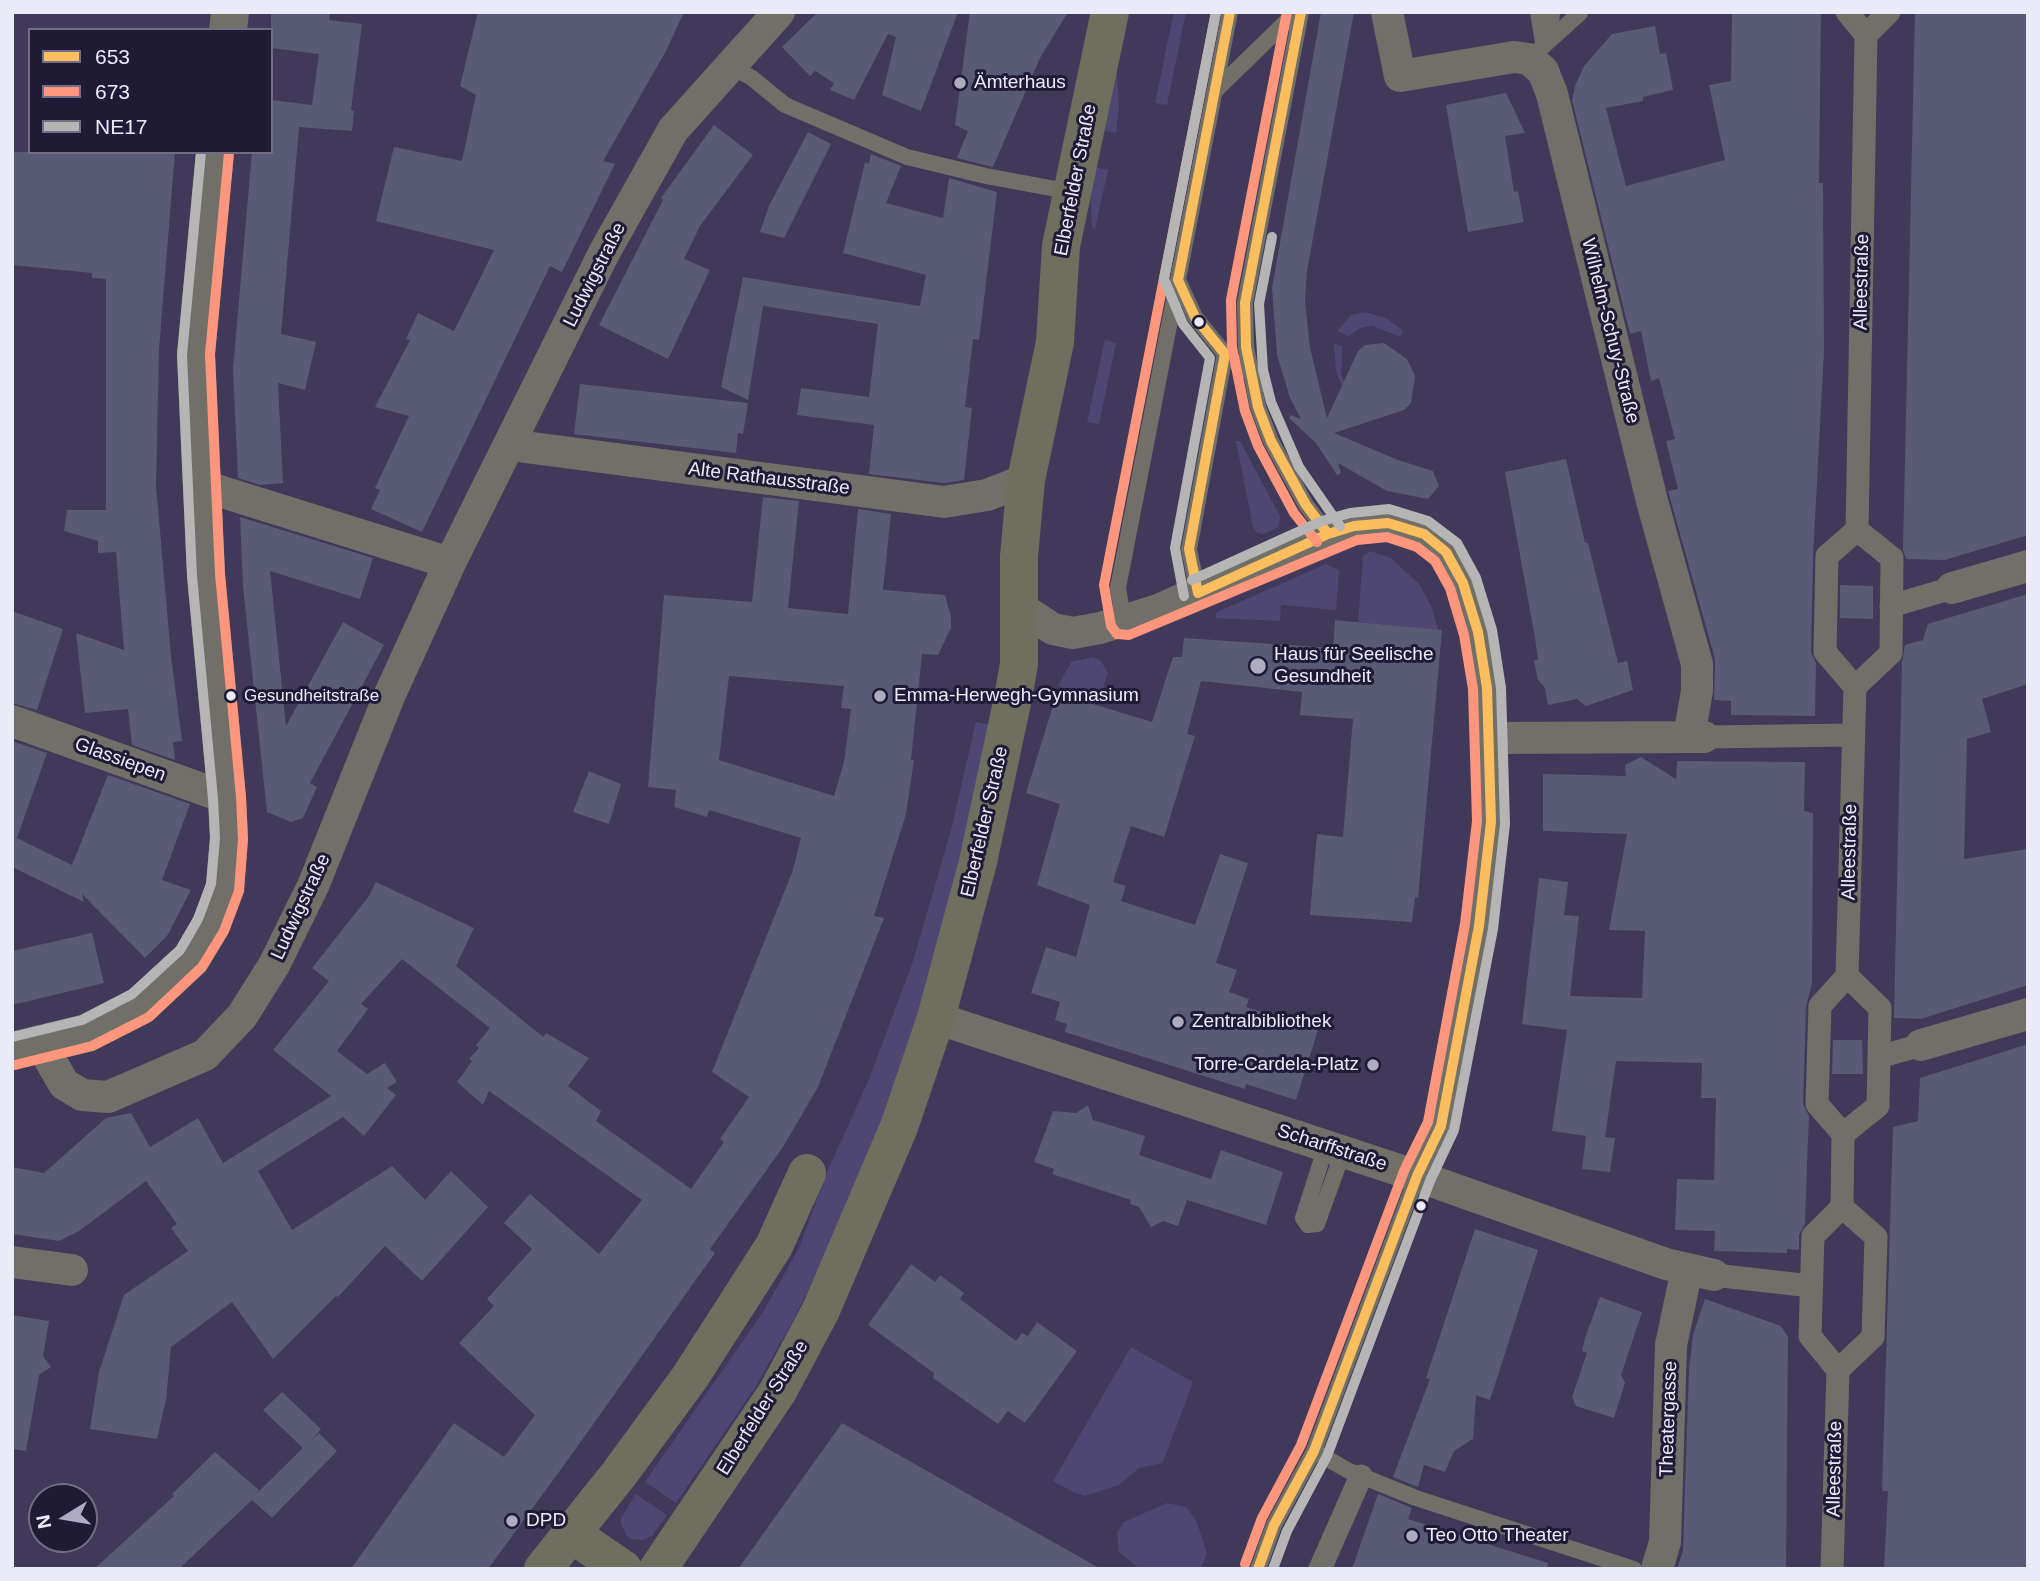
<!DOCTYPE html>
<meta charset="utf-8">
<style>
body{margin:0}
#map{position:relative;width:2040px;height:1581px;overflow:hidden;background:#40395a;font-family:Helvetica,sans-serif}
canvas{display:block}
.frame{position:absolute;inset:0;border:14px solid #ebeaf9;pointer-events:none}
.legend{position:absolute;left:28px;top:28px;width:245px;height:126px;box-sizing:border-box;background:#1f1b36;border:2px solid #716e84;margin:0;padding:9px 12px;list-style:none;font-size:21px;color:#ebeaf9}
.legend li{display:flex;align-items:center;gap:14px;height:35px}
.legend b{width:35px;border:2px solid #716e84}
.north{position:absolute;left:28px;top:1483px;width:70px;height:70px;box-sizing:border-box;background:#1f1b36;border:2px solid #716e84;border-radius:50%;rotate:259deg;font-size:19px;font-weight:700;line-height:28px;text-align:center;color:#ebeaf9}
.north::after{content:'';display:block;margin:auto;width:24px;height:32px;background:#afacc1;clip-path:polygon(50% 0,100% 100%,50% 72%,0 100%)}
</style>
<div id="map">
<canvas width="2040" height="1581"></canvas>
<div class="frame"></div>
<ul class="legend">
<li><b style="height:9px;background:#fbbe5e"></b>653</li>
<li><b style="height:9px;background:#fd967c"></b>673</li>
<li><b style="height:9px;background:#b5b5b5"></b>NE17</li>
</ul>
<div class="north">N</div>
</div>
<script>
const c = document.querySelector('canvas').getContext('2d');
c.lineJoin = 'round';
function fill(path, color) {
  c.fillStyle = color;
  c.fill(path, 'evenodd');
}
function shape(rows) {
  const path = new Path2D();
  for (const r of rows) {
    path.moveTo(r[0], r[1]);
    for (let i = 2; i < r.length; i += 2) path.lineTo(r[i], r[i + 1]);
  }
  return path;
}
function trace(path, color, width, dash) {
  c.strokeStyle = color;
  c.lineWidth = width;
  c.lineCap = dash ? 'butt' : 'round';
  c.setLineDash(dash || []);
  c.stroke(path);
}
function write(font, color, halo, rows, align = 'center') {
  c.font = font + ' Helvetica,sans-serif';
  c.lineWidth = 6;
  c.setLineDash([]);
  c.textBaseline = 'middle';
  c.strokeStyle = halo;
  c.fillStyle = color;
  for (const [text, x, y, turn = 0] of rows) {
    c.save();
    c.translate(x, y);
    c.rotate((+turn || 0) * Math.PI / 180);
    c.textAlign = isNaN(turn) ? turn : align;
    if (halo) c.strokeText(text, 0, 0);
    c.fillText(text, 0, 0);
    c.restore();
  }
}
const green = shape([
 [1174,12,1186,12,1167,105,1155,103],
 [1117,72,1119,106,1116,133,1101,130],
 [1093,167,1108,170,1095,229,1092,228,1091,202],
 [1365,312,1386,318,1403,331,1400,337,1373,326,1360,328,1349,336,1337,331,1351,315],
 [1105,340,1116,343,1099,424,1087,422],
 [1334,343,1343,347,1341,374,1348,393,1377,423,1344,390,1336,371],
 [1236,441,1240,441,1280,516,1279,527,1264,534,1257,533,1253,527],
 [1370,551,1391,558,1420,585,1432,608,1438,630,1358,622,1363,556],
 [1326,564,1339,570,1336,610,1281,605,1280,621,1215,618,1217,612],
 [1093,657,1101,661,1108,673,1100,699,1058,686,1071,662],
 [976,722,990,725,941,945,889,1109,834,1242,789,1328,756,1386,676,1503,645,1482,763,1312,799,1248,828,1170,870,1077,913,961,951,830],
 [1131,1347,1193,1382,1164,1459,1162,1463,1139,1468,1119,1485,1085,1496,1073,1492,1053,1481],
 [636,1494,667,1515,652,1536,643,1540,631,1539,626,1535,621,1523,621,1518],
 [1167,1503,1186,1507,1197,1522,1207,1553,1201,1569,1140,1569,1119,1552,1117,1533,1124,1522]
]);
const building = shape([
 [271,12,330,12,329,20,362,24,351,110,354,111,352,131,299,127,281,334,316,342,305,390,278,383,283,483,260,485,238,478,233,369,252,152,271,152,271,100,312,105,319,54,271,48],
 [478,12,684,12,666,51,603,161,615,164,582,231,562,272,550,266,422,532,371,509,380,490,375,488,409,416,375,407,410,340,406,339,418,313,454,331,494,250,376,221,394,147,462,161,476,95,460,86],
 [818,12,958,12,921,111,882,95,896,37,888,34,854,100,830,90,834,83,815,71,810,76,782,47],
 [970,12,1068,12,1040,58,993,167,957,158,968,131,955,125],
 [1321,12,1354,12,1307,271,1305,300,1310,348,1327,418,1358,351,1365,345,1384,343,1407,359,1415,376,1411,403,1404,410,1334,433,1398,460,1433,471,1439,486,1428,499,1387,491,1338,463,1341,473,1337,475,1316,443,1289,418,1291,415,1301,419,1290,398,1277,355,1272,288],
 [1732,12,1821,12,1819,183,1823,183,1824,351,1813,556,1811,652,1816,663,1815,716,1731,715,1731,701,1714,700,1715,659,1668,491,1678,489,1666,441,1675,439,1659,378,1651,381,1641,331,1630,334,1572,100,1575,86,1584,66,1612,34,1655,26,1660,54,1666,53,1673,90,1643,97,1643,101,1606,108,1626,186,1725,160,1709,85,1731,81],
 [1915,12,2028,12,2028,535,1945,560,1906,559,1903,550],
 [1506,93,1525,133,1505,136,1514,192,1518,191,1524,222,1468,232,1446,105],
 [714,125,753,155,700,226,684,259,710,270,668,359,599,325,663,200,661,198],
 [808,132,831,144,784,238,760,232,769,206],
 [12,152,175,152,159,349,156,486,171,656,182,741,173,742,175,760,132,745,128,709,85,713,76,633,124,650,116,552,98,553,98,541,64,531,67,510,106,510,106,279,92,278,92,273,12,265],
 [871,154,901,166,886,203,943,218,949,178,997,192,979,340,973,339,965,407,972,408,964,480,944,483,869,474,874,425,797,415,801,388,869,397,878,324,763,306,748,400,721,387,743,277,920,306,926,275,843,253,865,162,869,164],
 [580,384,748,403,743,434,738,433,736,453,574,434],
 [1566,459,1585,543,1588,543,1618,663,1627,661,1633,690,1586,706,1577,699,1548,705,1545,688,1538,680,1534,661,1538,659,1535,638,1505,472],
 [763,497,799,501,788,608,848,614,858,509,891,514,883,590,945,595,951,617,951,628,938,655,922,654,911,760,914,760,906,814,874,916,884,918,818,1087,783,1147,710,1249,715,1253,567,1461,488,1569,351,1569,454,1423,504,1457,535,1415,459,1343,494,1306,487,1299,532,1249,504,1223,530,1194,599,1254,642,1200,489,1091,483,1105,457,1082,472,1061,469,1059,479,1048,476,1045,490,1028,402,959,361,1004,368,1009,337,1051,367,1074,385,1063,397,1082,387,1088,396,1095,364,1136,343,1117,258,1171,292,1230,392,1166,425,1200,451,1171,488,1207,422,1281,385,1246,338,1297,336,1296,273,1359,232,1302,171,1347,166,1400,157,1439,90,1429,99,1372,124,1295,188,1251,171,1228,177,1224,146,1181,79,1231,59,1241,12,1234,12,1167,44,1173,106,1118,131,1113,150,1147,198,1118,223,1163,331,1096,273,1050,329,981,312,968,369,896,376,882,474,928,456,966,543,1037,546,1033,589,1058,568,1086,601,1111,596,1121,691,1189,724,1142,720,1139,749,1097,712,1072,793,870,801,838,709,810,707,817,674,807,676,790,648,787,664,595,752,602],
 [729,676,844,686,841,708,851,709,844,762,834,796,719,760],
 [240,517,373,558,360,599,270,571,286,726,343,622,384,645,310,783,317,787,303,818,291,822,267,812,243,586],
 [1840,585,1873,586,1873,619,1840,618],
 [2028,594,2028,684,1982,699,1991,732,1967,739,1964,859,2028,849,2028,985,1921,1019,1894,1018,1902,662,1905,645,1923,640,1928,624],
 [12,611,63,629,37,710,12,703],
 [1335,620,1442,630,1418,898,1415,897,1412,922,1310,915,1317,834,1343,837,1353,719,1300,715,1302,692,1201,681,1187,734,1195,736,1164,837,1131,826,1113,882,1126,886,1121,901,1195,925,1220,854,1248,863,1216,963,1237,970,1229,992,1249,999,1246,1007,1318,1030,1296,1100,1246,1084,1245,1089,1065,1032,1067,1024,1055,1020,1060,1002,1031,993,1046,947,1076,957,1090,905,1037,885,1060,804,1026,793,1057,693,1152,722,1173,657,1182,657,1184,638,1333,648],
 [12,741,47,753,17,838,72,865,108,775,190,804,162,880,191,890,167,936,145,958,82,894,84,902,12,867],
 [1641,757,1676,779,1677,761,1805,762,1804,811,1813,813,1812,984,1806,1006,1803,1104,1809,1116,1807,1165,1805,1224,1799,1235,1799,1250,1787,1249,1787,1253,1714,1251,1715,1231,1675,1230,1677,1179,1714,1180,1716,1098,1701,1098,1702,1063,1616,1061,1605,1137,1615,1138,1610,1172,1582,1169,1586,1136,1552,1131,1567,1030,1522,1024,1539,878,1568,882,1564,915,1579,916,1570,996,1642,998,1645,931,1609,930,1627,834,1543,831,1543,774,1626,776,1625,765],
 [589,771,621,784,609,824,573,812],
 [92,933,104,983,12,1005,12,951],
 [1833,1040,1862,1040,1863,1074,1832,1074],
 [2028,1044,2028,1569,1884,1569,1888,1491,1882,1491,1893,1127,1918,1121,1920,1078],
 [1088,1105,1093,1120,1145,1136,1139,1155,1211,1179,1221,1150,1283,1172,1266,1225,1187,1200,1178,1226,1163,1221,1151,1227,1139,1207,1130,1204,1131,1200,1052,1174,1054,1169,1034,1162,1053,1111,1076,1113],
 [1475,1229,1538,1250,1490,1400,1476,1395,1473,1439,1454,1451,1445,1472,1424,1465,1418,1487,1393,1477,1430,1379,1426,1378],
 [911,1264,935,1282,940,1275,964,1293,960,1299,1016,1341,1022,1333,1028,1336,1037,1322,1077,1351,1025,1423,1008,1411,998,1424,933,1378,934,1373,868,1325],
 [1600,1297,1642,1312,1621,1375,1625,1383,1614,1418,1576,1406,1572,1397,1587,1353,1582,1351,1585,1338],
 [1705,1299,1781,1326,1788,1337,1786,1569,1677,1569,1683,1551,1689,1370,1693,1335],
 [12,1315,49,1321,43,1356,51,1367,39,1375,26,1451,12,1449],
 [282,1392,321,1429,310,1442,319,1433,337,1451,272,1518,252,1500,179,1569,94,1569,174,1496,172,1494,215,1452,259,1490,254,1496,303,1448,263,1410],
 [842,1423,1101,1569,738,1569],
 [1378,1494,1412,1508,1408,1519,1548,1563,1547,1569,1352,1569]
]);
const service = shape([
 [1301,12,1245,303,1246,347,1258,407,1271,441,1306,505,1328,534],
 [1538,12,1543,43],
 [1544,41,1551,24,1552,12],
 [1529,59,1580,13],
 [729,65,752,78,785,105,907,157,986,176,1072,192],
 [1215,91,1296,12],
 [1178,280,1195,317,1225,354,1249,372],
 [1198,593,1189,549,1225,354],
 [1124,622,1118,588,1230,12],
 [1326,1146,1303,1218,1308,1225,1317,1224,1343,1152],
 [1314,1451,1349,1471,1416,1498,1634,1569],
 [1258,1569,1274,1525,1314,1451,1417,1176]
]);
const pedestrian = shape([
 [1847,12,1866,35],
 [1891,606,1952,588],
 [1855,687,1825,652,1827,556,1857,530],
 [1704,737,1853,735],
 [1879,1057,1921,1045],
 [1843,1134,1817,1104,1820,1006,1847,976],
 [1714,1275,1811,1286],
 [1838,1370,1873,1337,1876,1237,1842,1207],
 [1320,1569,1361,1476],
 [1832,1569,1838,1370,1810,1336,1813,1236,1842,1207,1843,1134,1878,1106,1880,1008,1847,976,1855,687,1891,653,1892,558,1857,530,1866,35,1889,12]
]);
const minor = shape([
 [1387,12,1400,76,1514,57,1529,59,1543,71,1552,94,1652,501,1697,664,1697,691,1689,736],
 [510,445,944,502,987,495,1026,480],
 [200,485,450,563],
 [1952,588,2028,566],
 [1019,607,1053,629,1073,633,1100,628,1158,610,1328,534,1354,526,1388,523,1424,534,1446,552,1463,583,1478,632,1487,688,1491,822,1479,926,1441,1126,1417,1176],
 [12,721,227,798],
 [1489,738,1704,737],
 [936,1018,1417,1176,1666,1264,1714,1275],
 [1921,1045,2028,1014],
 [42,1046,64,1084,82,1095,108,1097,205,1055,242,1016,274,965,313,886,390,694,450,563,604,253,673,130,779,12],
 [12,1262,72,1270],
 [1657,1569,1665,1542,1671,1345,1687,1269]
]);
const tertiary = shape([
 [228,30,230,12],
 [12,1051,87,1033,140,1006,191,959,211,925,225,887,229,838,227,798,206,575,196,354,215,152]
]);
const secondary = shape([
 [570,1533,623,1569],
 [543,1569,619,1474,690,1377,774,1246,807,1173],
 [658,1569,778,1391,821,1310,899,1127,936,1018,978,862,1013,698,1019,664,1019,556,1026,480,1055,342,1061,246,1110,12]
]);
const bus1 = shape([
 [1301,12,1245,303,1246,347,1258,407,1271,441,1306,505,1328,534],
 [1198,593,1328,534,1354,526,1388,523,1424,534,1446,552,1463,583,1478,632,1487,688,1491,822,1479,926,1441,1126,1417,1176,1314,1451,1274,1525,1258,1569],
 [1198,593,1189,549,1225,354,1195,317,1178,280,1230,12]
]);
const bus2 = shape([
 [1216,12,1104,585,1111,626,1117,634,1129,635,1357,540,1387,537,1417,547,1435,561,1450,588,1464,635,1473,689,1477,821,1465,924,1428,1122,1404,1171,1301,1445,1262,1518,1245,1564],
 [1287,12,1231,300,1232,347,1245,411,1258,446,1294,513,1317,542],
 [15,1065,92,1046,149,1017,202,967,224,931,239,891,243,839,241,797,220,574,210,354,229,153]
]);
const bus3 = shape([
 [1272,237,1259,304,1263,370,1271,402,1299,467,1340,526],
 [1192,580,1322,521,1350,513,1389,509,1428,521,1457,543,1476,578,1492,630,1501,688,1505,824,1493,929,1454,1130,1430,1181,1327,1456,1287,1531,1273,1569],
 [1184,596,1175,548,1210,358,1183,324,1164,279,1216,12],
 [12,1037,82,1020,132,994,180,950,198,919,211,884,215,838,213,799,192,576,182,355,201,152]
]);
const markers = [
 [960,83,7,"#afacc1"],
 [1199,322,6,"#ebeaf9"],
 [1258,666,9,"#afacc1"],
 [231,696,6,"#ebeaf9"],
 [880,696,7,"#afacc1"],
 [1178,1022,7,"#afacc1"],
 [1373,1065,7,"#afacc1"],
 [1421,1206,6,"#ebeaf9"],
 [512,1521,7,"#afacc1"],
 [1412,1536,7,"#afacc1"]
];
const busNames = [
 ["Gesundheitstraße",244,696]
];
const poiNames = [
 ["Ämterhaus",974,83],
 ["Haus für Seelische",1274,655],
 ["Gesundheit",1274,677],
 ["Emma-Herwegh-Gymnasium",894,696],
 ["Zentralbibliothek",1192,1022],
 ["Torre-Cardela-Platz",1359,1065,"right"],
 ["DPD",526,1521],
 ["Teo Otto Theater",1426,1536]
];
const streetNames = [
 ["Elberfelder Straße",1076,180,-79],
 ["Ludwigstraße",595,275,-63],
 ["Alleestraße",1862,282,-89],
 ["Wilhelm-Schuy-Straße",1610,331,76],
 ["Alte Rathausstraße",769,479,7],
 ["Glassiepen",120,760,20],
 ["Elberfelder Straße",985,822,-77],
 ["Alleestraße",1850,852,-89],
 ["Ludwigstraße",301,907,-65],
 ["Scharffstraße",1332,1148,18],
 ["Elberfelder Straße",763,1408,-58],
 ["Theatergasse",1669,1419,-88],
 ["Alleestraße",1835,1469,-89]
];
fill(green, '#4e4774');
fill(building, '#595a75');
trace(service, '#717068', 16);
trace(pedestrian, '#717068', 23);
trace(minor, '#717068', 32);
trace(tertiary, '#717068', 38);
trace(secondary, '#6f6f5f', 38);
trace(bus1, '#fbbe5e', 10);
trace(bus2, '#fd967c', 10);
trace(bus3, '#b5b5b5', 10);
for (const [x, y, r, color] of markers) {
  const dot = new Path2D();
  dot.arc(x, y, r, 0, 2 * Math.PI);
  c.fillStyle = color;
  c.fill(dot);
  trace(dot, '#1f1b36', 2.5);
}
write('17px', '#ebeaf9', '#1f1b36', busNames, 'left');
write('19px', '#ebeaf9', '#1f1b36', poiNames, 'left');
write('19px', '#ebeaf9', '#1f1b36', streetNames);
</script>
